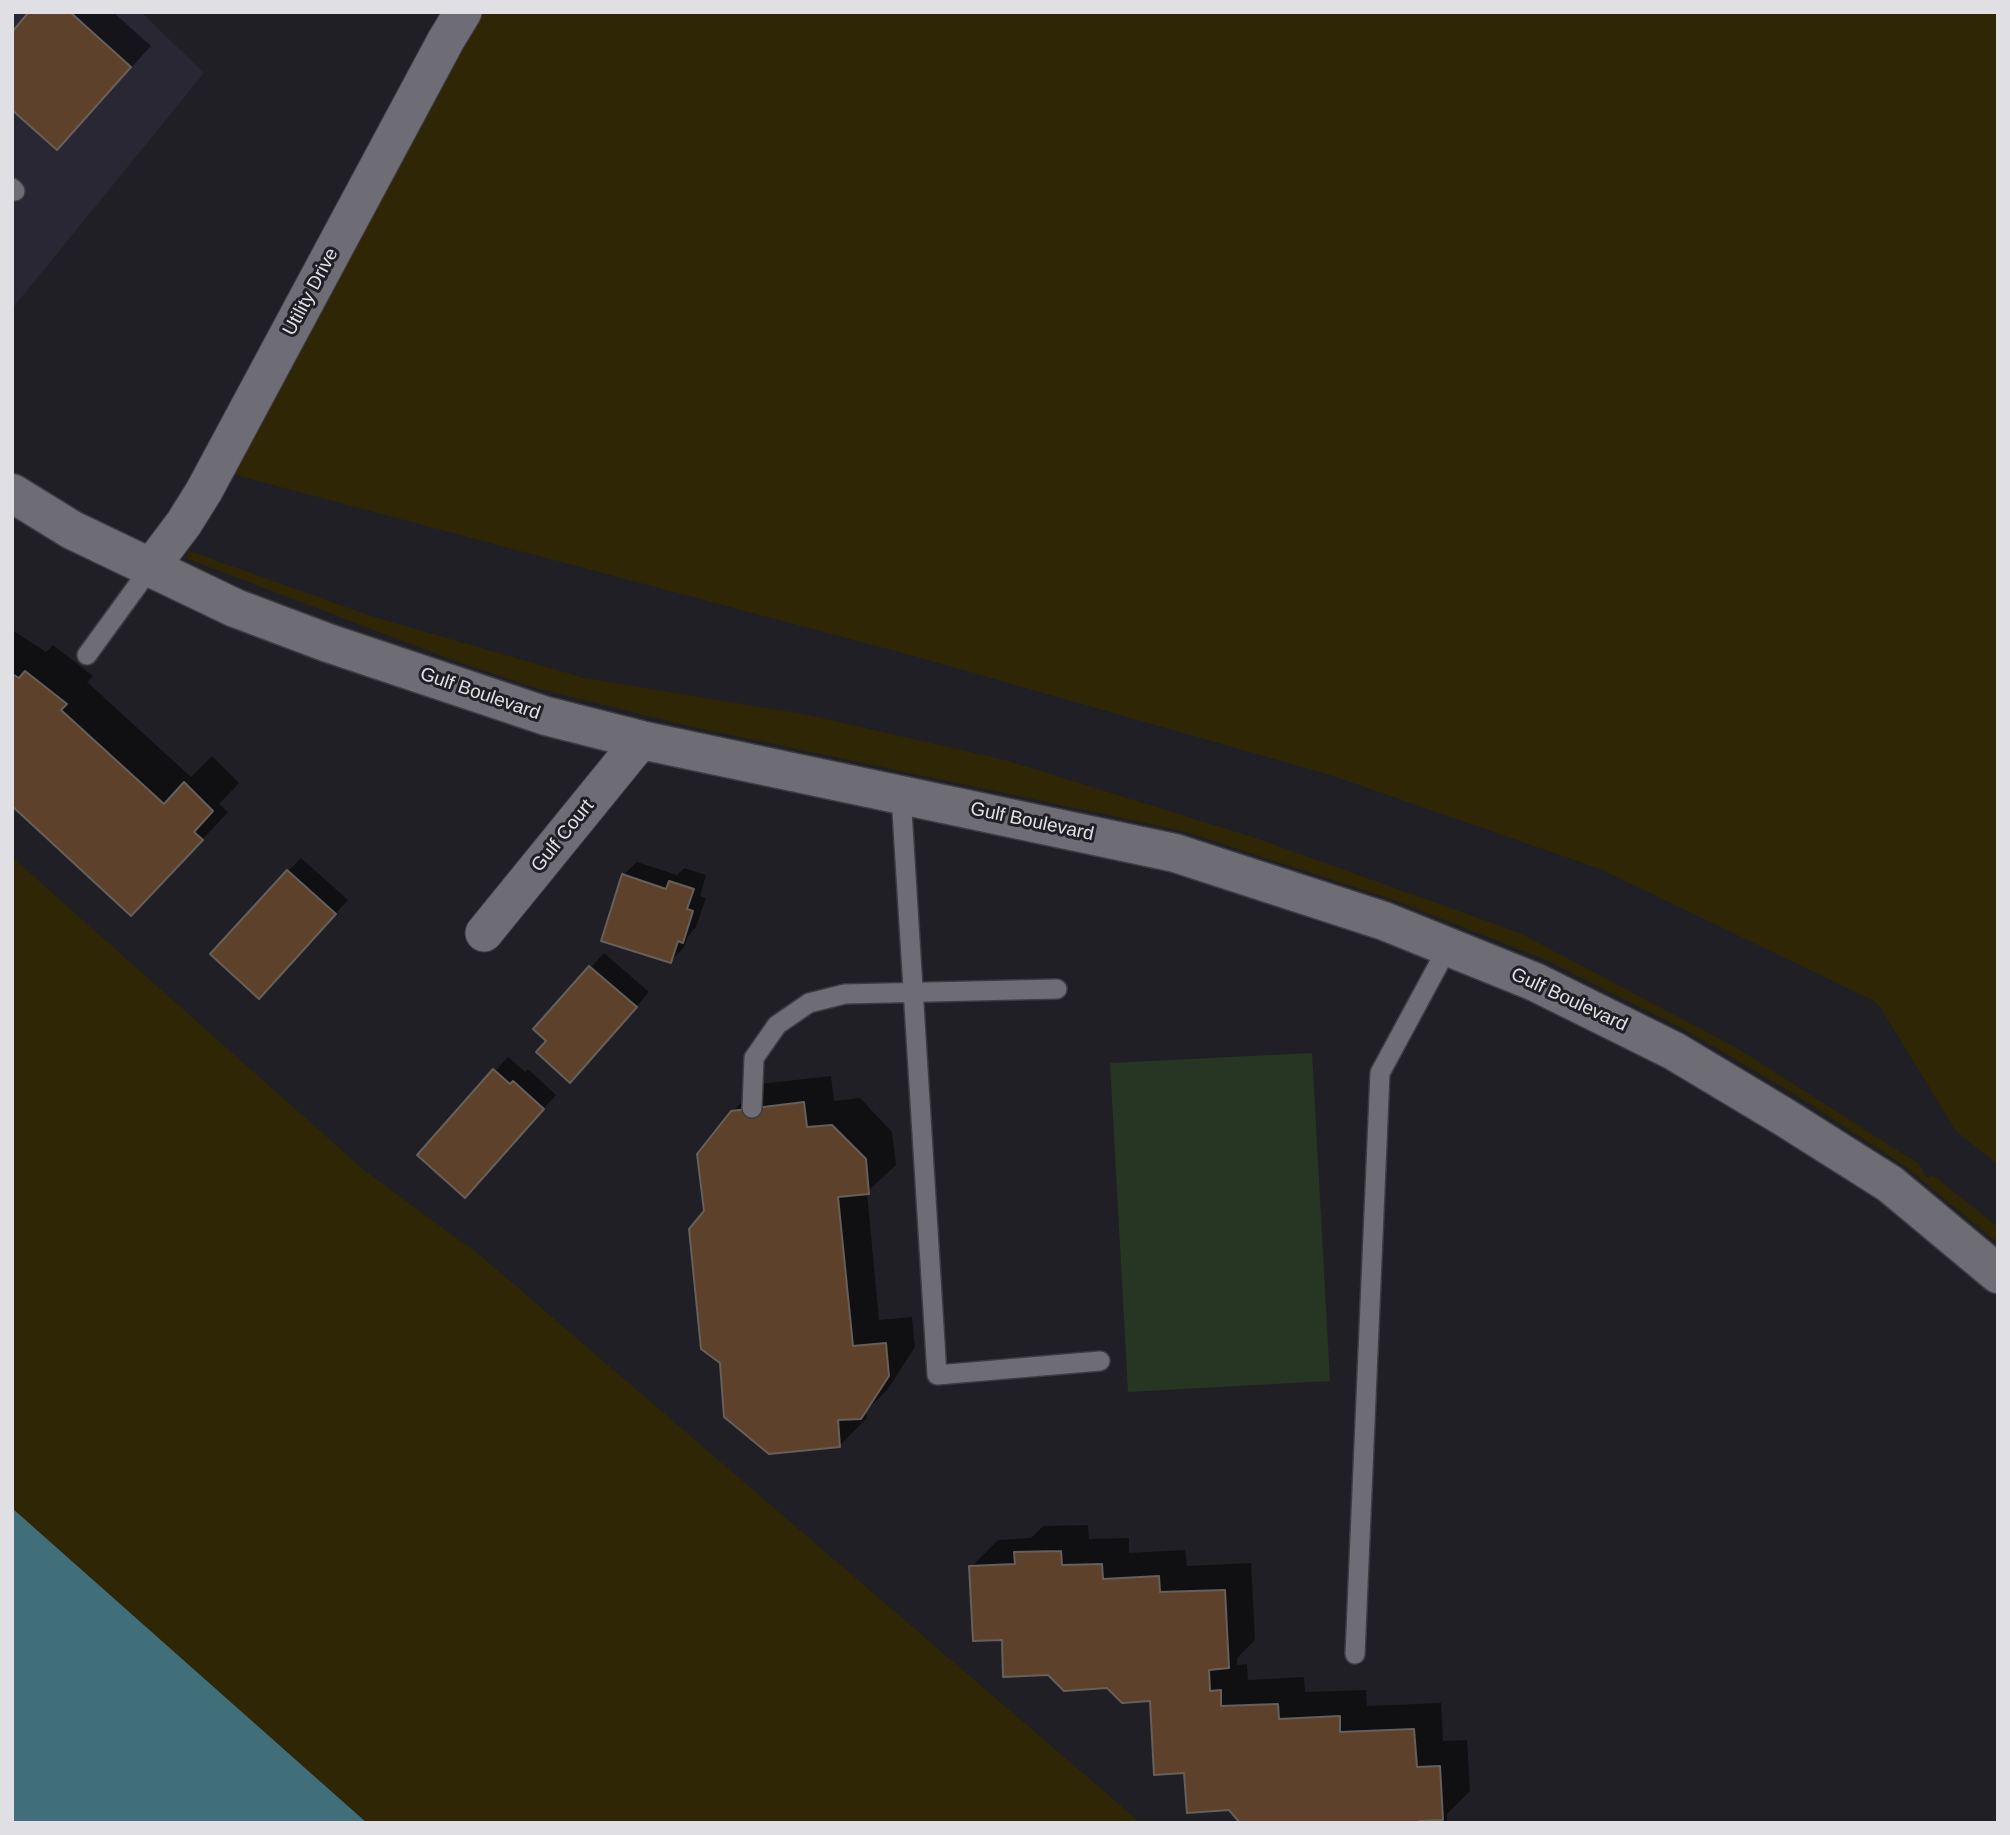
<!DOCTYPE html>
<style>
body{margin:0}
#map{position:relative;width:2010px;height:1835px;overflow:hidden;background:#1f1f25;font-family:Helvetica,sans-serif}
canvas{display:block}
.frame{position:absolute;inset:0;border:14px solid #e0e0e4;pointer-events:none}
</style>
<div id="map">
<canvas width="2010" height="1835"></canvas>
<div class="frame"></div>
</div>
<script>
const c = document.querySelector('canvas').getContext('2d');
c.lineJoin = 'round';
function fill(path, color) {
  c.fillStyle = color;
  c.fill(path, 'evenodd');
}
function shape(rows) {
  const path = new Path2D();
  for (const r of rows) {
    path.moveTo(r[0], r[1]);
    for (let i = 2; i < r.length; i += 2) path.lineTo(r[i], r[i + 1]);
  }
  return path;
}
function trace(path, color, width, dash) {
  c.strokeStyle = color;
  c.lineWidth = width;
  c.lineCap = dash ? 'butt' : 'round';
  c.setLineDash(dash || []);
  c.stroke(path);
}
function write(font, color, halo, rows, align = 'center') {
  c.font = font + ' Helvetica,sans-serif';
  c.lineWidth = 6;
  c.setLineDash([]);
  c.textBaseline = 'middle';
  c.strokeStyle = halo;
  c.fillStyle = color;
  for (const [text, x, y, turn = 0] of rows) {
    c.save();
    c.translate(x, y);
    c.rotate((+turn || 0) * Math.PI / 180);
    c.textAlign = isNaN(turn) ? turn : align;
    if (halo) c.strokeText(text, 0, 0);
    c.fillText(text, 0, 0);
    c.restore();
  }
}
const built = shape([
 [12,12,141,12,204,73,12,309]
]);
const green = shape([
 [1312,1053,1330,1381,1128,1392,1110,1063]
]);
const sand = shape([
 [467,12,1998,12,1998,1165,1956,1131,1880,1007,1872,1000,1600,869,1330,775,921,658,228,473],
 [190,551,371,616,585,678,804,714,1005,760,1253,837,1520,933,1737,1048,1919,1164,1927,1178,1933,1175,1998,1227,1998,1243,1906,1167,1799,1097,1687,1031,1548,961,1394,900,1183,831,684,725,539,689,447,658,188,559,186,558],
 [12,857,364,1170,481,1256,1141,1823,367,1823,12,1508]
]);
const water = shape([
 [12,1508,367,1823,12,1823]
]);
const shadow = shape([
 [32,12,113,12,151,46,57,148],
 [12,630,46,652,53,645,93,676,87,682,191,777,212,756,239,783,219,804,228,812,158,887,12,804],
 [301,858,348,900,272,983,288,871],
 [637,862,677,875,684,868,706,875,700,896,706,898,696,927,688,936,684,947,671,961,623,875],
 [604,953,649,992,584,1067,536,1029],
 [508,1057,525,1072,528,1069,556,1095,478,1182,419,1155],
 [831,1076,834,1101,860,1098,892,1132,896,1165,867,1192,879,1320,912,1317,915,1347,888,1389,866,1411,867,1418,840,1445,705,1211,732,1112,760,1084],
 [1088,1525,1089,1539,1129,1538,1129,1553,1185,1550,1187,1566,1251,1563,1255,1640,1237,1658,1237,1665,1247,1664,1248,1680,1304,1677,1305,1692,1366,1690,1367,1706,1441,1703,1443,1741,1467,1740,1470,1791,1447,1814,1447,1821,1445,1823,1243,1823,1229,1809,1152,1699,1107,1686,1049,1673,1004,1638,971,1567,998,1540,1031,1538,1043,1526]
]);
const building = shape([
 [29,12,70,12,131,67,57,150,12,110,12,32,29,12],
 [25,671,67,704,61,710,164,804,184,782,213,811,194,832,203,840,131,916,12,806,12,674,19,678,25,671],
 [287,870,336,914,259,999,210,954,287,870],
 [622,874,666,889,669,881,694,889,687,909,693,911,683,943,678,941,671,963,601,941,622,874],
 [589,966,637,1007,570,1083,536,1052,546,1041,533,1029,589,966],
 [493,1069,510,1084,513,1081,544,1109,465,1198,417,1155,493,1069],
 [804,1102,807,1127,832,1125,866,1159,869,1194,838,1197,853,1346,886,1343,889,1376,861,1419,838,1420,840,1447,769,1454,724,1417,720,1363,701,1349,689,1229,704,1211,697,1154,731,1111,804,1102],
 [1061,1551,1062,1565,1102,1564,1103,1579,1159,1576,1160,1592,1225,1590,1229,1668,1209,1670,1210,1691,1221,1690,1221,1706,1278,1704,1279,1719,1340,1716,1340,1732,1414,1729,1417,1767,1440,1766,1443,1820,1419,1821,1419,1823,1240,1823,1229,1810,1187,1813,1184,1773,1154,1775,1150,1701,1122,1703,1107,1688,1064,1691,1048,1675,1003,1677,1002,1640,973,1641,969,1566,1015,1564,1014,1552,1061,1551]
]);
const lane = shape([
 [12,188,15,191],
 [87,655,151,567],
 [901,795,937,1375,1100,1361],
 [752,1108,754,1058,777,1025,809,1003,845,994,1057,989],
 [1355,1654,1380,1073,1448,947]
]);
const street = shape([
 [151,567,184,523,204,491,446,40,463,12],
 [484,933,641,740]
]);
const secondary = shape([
 [12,493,72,530,235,608,328,643,546,716,641,740,1175,853,1384,921,1535,982,1674,1051,1784,1117,1890,1184,1998,1274]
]);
const streetNames = [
 ["Utility Drive",311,292,-62],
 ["Gulf Boulevard",480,694,19],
 ["Gulf Boulevard",1032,822,12],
 ["Gulf Court",563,836,-51],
 ["Gulf Boulevard",1569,1000,25]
];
fill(built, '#292733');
fill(green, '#273622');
fill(sand, '#2e2605');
fill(water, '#416f79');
fill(shadow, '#0007');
fill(building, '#5d412a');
trace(building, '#665f5a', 2);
trace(lane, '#3d3c41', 22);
trace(street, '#3d3c41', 39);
trace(secondary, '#3d3c41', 41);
trace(lane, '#6e6d75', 19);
trace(street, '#6e6d75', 37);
trace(secondary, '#6e6d75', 38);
write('19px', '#e0e0e4', '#1f1f25', streetNames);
</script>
